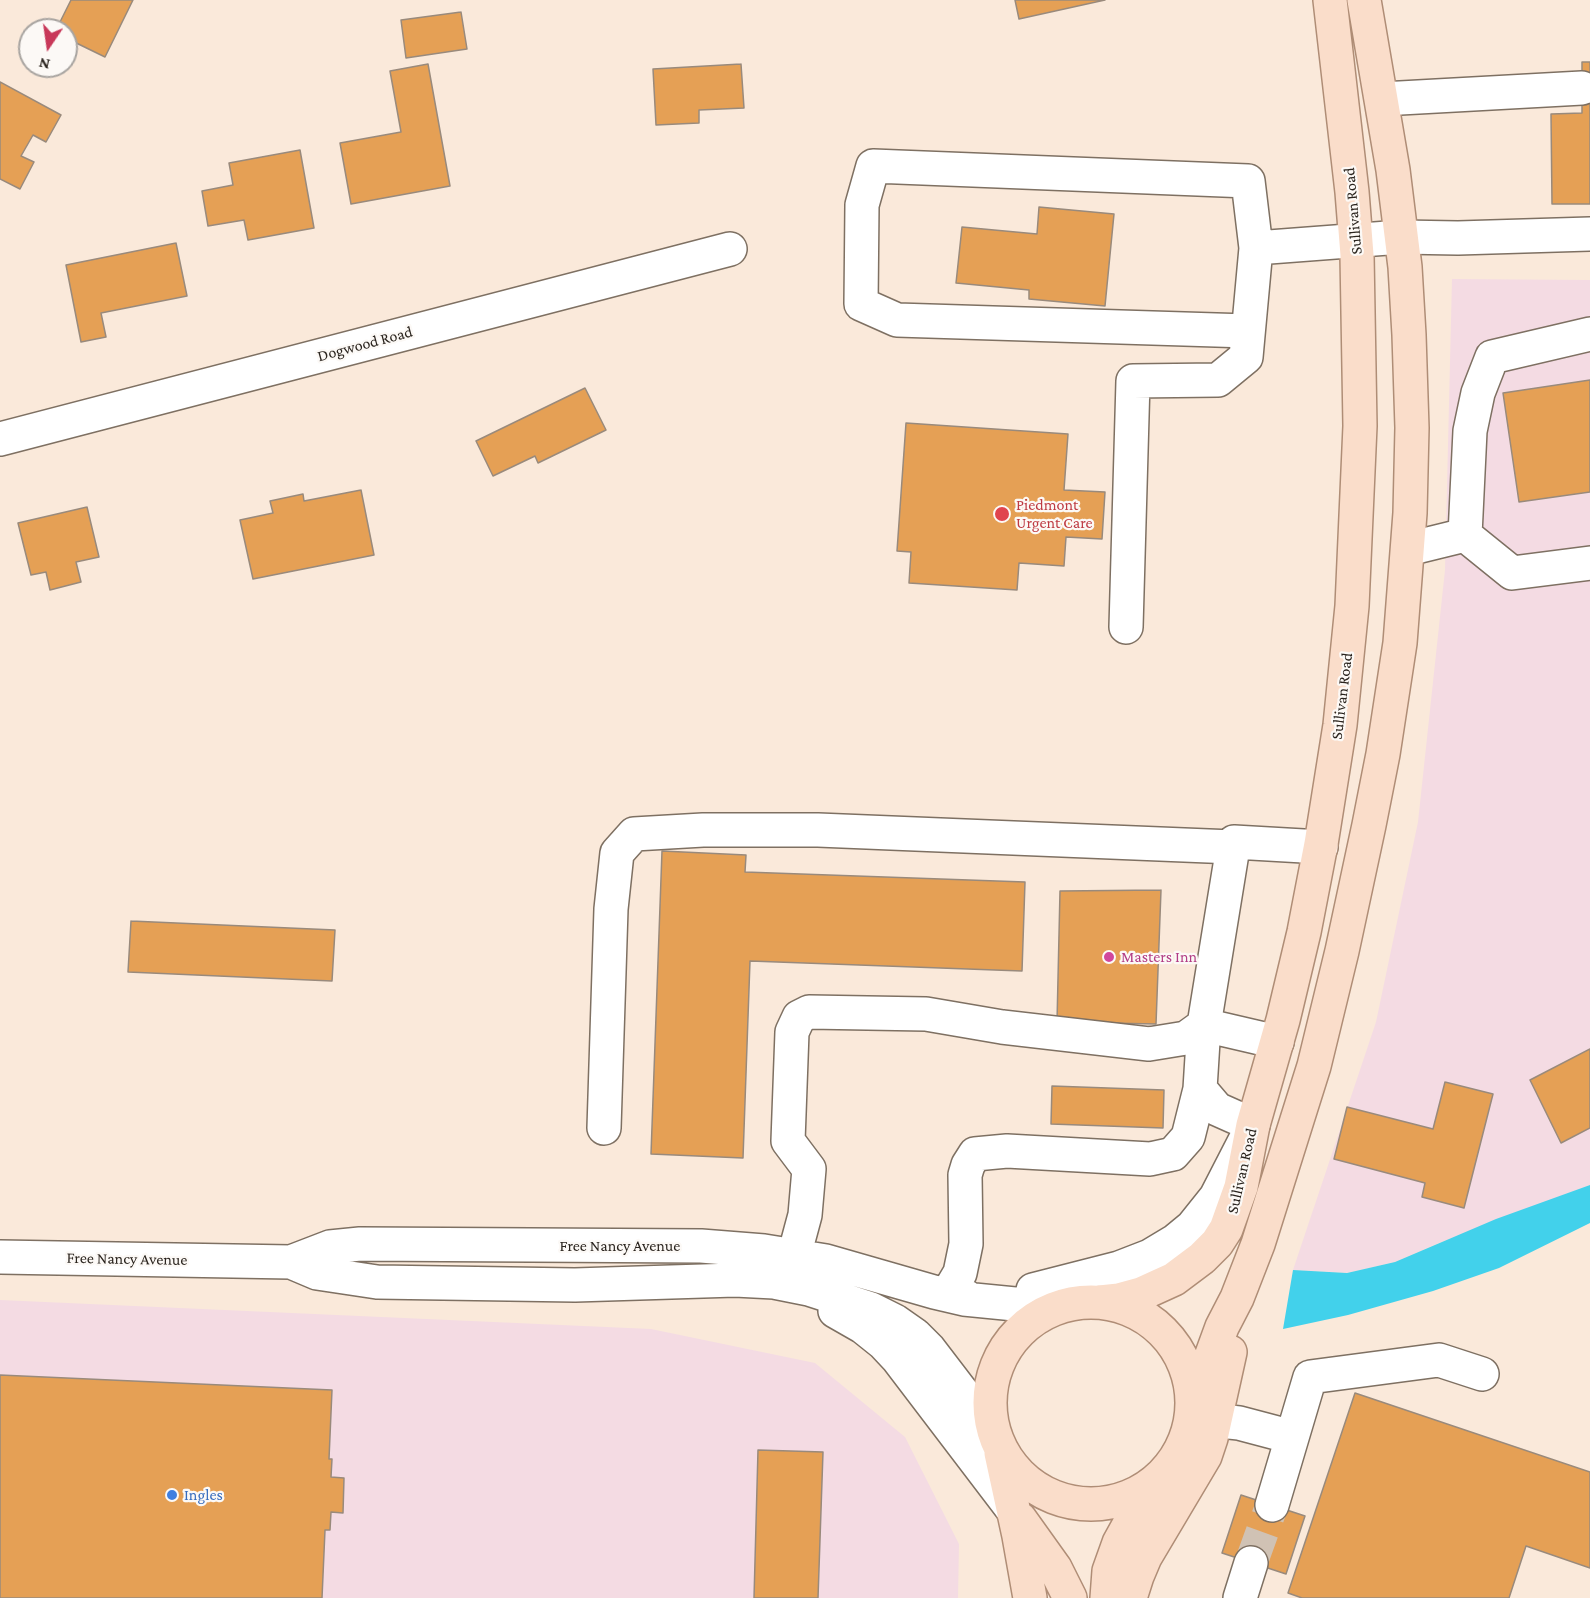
<!DOCTYPE html>
<style>
body{margin:0}
#map{position:relative;width:1590px;height:1598px;overflow:hidden;background:#fae9da;font-family:"Crimson Pro",serif}
canvas{display:block}
.north{position:absolute;left:18px;top:18px;width:60px;height:60px;box-sizing:border-box;background:#fcf9f6;border:2px solid #a8a4a0;border-radius:50%;rotate:193deg;font-size:16px;font-weight:700;line-height:24px;text-align:center;color:#2a241e}
.north::after{content:'';display:block;margin:auto;width:21px;height:27px;background:#c83859;clip-path:polygon(50% 0,100% 100%,50% 72%,0 100%)}
</style>
<div id="map">
<canvas width="1590" height="1598"></canvas>
<div class="north">N</div>
</div>
<script>
const c = document.querySelector('canvas').getContext('2d');
c.lineJoin = 'round';
function fill(path, color) {
  c.fillStyle = color;
  c.fill(path, 'evenodd');
}
function shape(rows) {
  const path = new Path2D();
  for (const r of rows) {
    if (r.length === 3) {
      path.moveTo(r[0] + r[2], r[1]);
      path.arc(r[0], r[1], r[2], 0, 2 * Math.PI);
      continue;
    }
    path.moveTo(r[0], r[1]);
    for (let i = 2; i < r.length; i += 2) path.lineTo(r[i], r[i + 1]);
  }
  return path;
}
function trace(path, color, width, dash) {
  c.strokeStyle = color;
  c.lineWidth = width;
  c.lineCap = dash ? 'butt' : 'round';
  c.setLineDash(dash || []);
  c.stroke(path);
}
function write(font, color, halo, rows, align = 'center') {
  c.font = font + ' "Crimson Pro",serif';
  c.lineWidth = 4.5;
  c.setLineDash([]);
  c.textBaseline = 'middle';
  c.strokeStyle = halo;
  c.fillStyle = color;
  for (const [text, x, y, turn = 0] of rows) {
    c.save();
    c.translate(x, y);
    c.rotate((+turn || 0) * Math.PI / 180);
    c.textAlign = isNaN(turn) ? turn : align;
    if (halo) c.strokeText(text, 0, 0);
    c.fillText(text, 0, 0);
    c.restore();
  }
}
const commercial = shape([
 [1452,279,1590,280,1590,1185,1439,1243,1395,1262,1347,1273,1293,1270,1376,1022,1418,822,1445,570],
 [0,1300,651,1329,815,1363,905,1437,959,1544,958,1598,0,1598]
]);
const water = shape([
 [1590,1185,1590,1223,1499,1268,1433,1291,1348,1315,1283,1329,1293,1270,1347,1273,1395,1262,1496,1219]
]);
const building = shape([
 [71,0,133,0,105,57,66,38,66,30,56,30,71,0],
 [1015,0,1105,0,1019,19,1015,0],
 [461,12,467,49,406,58,401,20,461,12],
 [1582,62,1590,62,1590,204,1552,204,1551,114,1582,113,1582,62],
 [428,64,450,186,351,204,340,143,401,132,390,71,428,64],
 [741,64,744,108,699,110,699,123,656,125,653,69,741,64],
 [0,82,61,115,46,142,33,135,21,156,34,162,20,189,0,179,0,82],
 [300,150,314,228,248,240,244,220,208,226,202,191,233,185,229,163,300,150],
 [1039,207,1114,214,1105,306,1029,299,1029,290,956,283,962,227,1037,234,1039,207],
 [176,243,187,296,101,313,106,337,81,342,66,265,176,243],
 [1590,380,1590,492,1519,502,1503,393,1590,380],
 [585,388,606,430,538,463,535,456,493,476,476,441,585,388],
 [906,423,1068,434,1064,490,1105,492,1102,539,1066,537,1064,566,1019,563,1017,590,909,583,911,552,897,551,906,423],
 [361,490,374,555,253,579,240,520,273,513,270,501,303,494,304,501,361,490],
 [87,507,99,557,76,562,81,582,50,590,46,572,31,575,18,523,87,507],
 [662,851,746,855,745,872,1025,882,1022,971,750,961,743,1158,651,1154,662,851],
 [1161,890,1156,1024,1057,1022,1060,891,1161,890],
 [131,921,335,930,332,981,128,972,131,921],
 [1590,1049,1590,1128,1561,1143,1530,1080,1590,1049],
 [1445,1082,1493,1094,1464,1208,1422,1197,1425,1183,1334,1159,1347,1107,1433,1129,1445,1082],
 [1052,1086,1164,1090,1163,1128,1051,1124,1052,1086],
 [0,1375,332,1390,329,1459,332,1459,331,1477,344,1478,343,1513,331,1512,330,1530,325,1530,322,1598,0,1598,0,1375],
 [1355,1393,1590,1472,1590,1568,1526,1546,1509,1598,1302,1598,1288,1593,1355,1393],
 [758,1450,823,1452,818,1598,754,1598,758,1450],
 [1241,1495,1305,1516,1286,1574,1222,1553,1241,1495]
]);
const minorTunnel = shape([
 [1251,1563,1272,1505]
]);
const minor = shape([
 [1382,99,1582,88],
 [1256,248,1401,237,1458,238,1590,234],
 [0,439,730,249],
 [1465,535,1470,431,1478,393,1492,357,1590,334],
 [1465,535,1512,573,1590,563],
 [1408,549,1465,535],
 [1126,627,1133,381,1218,380,1246,357,1256,248,1248,181,873,166,862,205,861,304,897,320,1248,331],
 [1277,1042,1204,1025,1233,847,1234,842,1321,847],
 [604,1128,611,909,617,853,634,834,703,830,818,830,1233,847],
 [794,1256,805,1215,809,1169,788,1141,792,1032,799,1017,809,1012,926,1014,1002,1027,1149,1044,1186,1038,1204,1025],
 [0,1257,291,1262,330,1247,360,1244,701,1246,764,1251,826,1261,934,1292,964,1299,1025,1305,1080,1302],
 [291,1262,317,1273,377,1282,575,1285,735,1280,774,1282,809,1289,871,1309,895,1321,915,1335,929,1349,994,1434],
 [1033,1290,1119,1268,1150,1256,1175,1241,1192,1227,1216,1197,1253,1125,1217,1109,1200,1089,1204,1025],
 [967,1297,947,1295,960,1273,966,1244,965,1175,968,1165,975,1154,1007,1151,1150,1159,1173,1154,1188,1137,1200,1089],
 [835,1311,863,1327,883,1343,898,1359,1013,1510],
 [1192,1418,1239,1423,1292,1437],
 [1272,1505,1310,1377,1439,1360,1482,1374],
 [1240,1598,1251,1563]
]);
const major = shape([
 [1091,1403,101],
 [1100,1302,1119,1300,1141,1294,1174,1279,1202,1258,1217,1243,1226,1229,1241,1187,1253,1125,1283,1020,1304,932,1321,844,1340,725,1352,606,1360,426,1357,255,1352,192,1330,0],
 [1192,1409,1222,1327,1237,1298,1258,1244,1314,1066,1342,951,1369,825,1383,754,1400,643,1410,513,1412,428,1409,335,1405,267,1393,170,1364,0],
 [1001,1453,1019,1536,1030,1598],
 [1020,1519,1055,1568,1070,1598],
 [1107,1598,1109,1571,1119,1543,1135,1514,1156,1483],
 [1130,1598,1137,1576,1145,1557,1205,1456,1211,1438,1230,1352]
]);
const markers = [
 [1002,514,8,"#e0444e"],
 [1109,957,6,"#d1479c"],
 [172,1495,6,"#3f7fe0"]
];
const streetNames = [
 ["Sullivan Road",1353,211,-95],
 ["Dogwood Road",365,344,-15],
 ["Sullivan Road",1342,696,-83],
 ["Sullivan Road",1242,1171,-77],
 ["Free Nancy Avenue",620,1246],
 ["Free Nancy Avenue",127,1259,1]
];
const healthNames = [
 ["Piedmont",1016,505],
 ["Urgent Care",1016,523]
];
const hotelNames = [
 ["Masters Inn",1121,957]
];
const shopNames = [
 ["Ingles",184,1495]
];
fill(commercial, '#f4dbe3');
fill(water, '#42d1eb');
fill(building, '#e5a055');
trace(building, '#998a7c', 1.5);
trace(minorTunnel, '#d0c2b4', 33, [33, 16]);
trace(minor, '#7e7062', 36);
trace(major, '#af8d76', 36);
trace(minor, '#fff', 33);
trace(major, '#faddca', 33);
for (const [x, y, r, color] of markers) {
  const dot = new Path2D();
  dot.arc(x, y, r, 0, 2 * Math.PI);
  c.fillStyle = color;
  c.fill(dot);
  trace(dot, '#fcf9f6', 2);
}
write('16px', '#2a241e', '#fcf9f6', streetNames);
write('16px', '#be3a42', '#fcf9f6', healthNames, 'left');
write('16px', '#b23c85', '#fcf9f6', hotelNames, 'left');
write('16px', '#366cbe', '#fcf9f6', shopNames, 'left');
</script>
